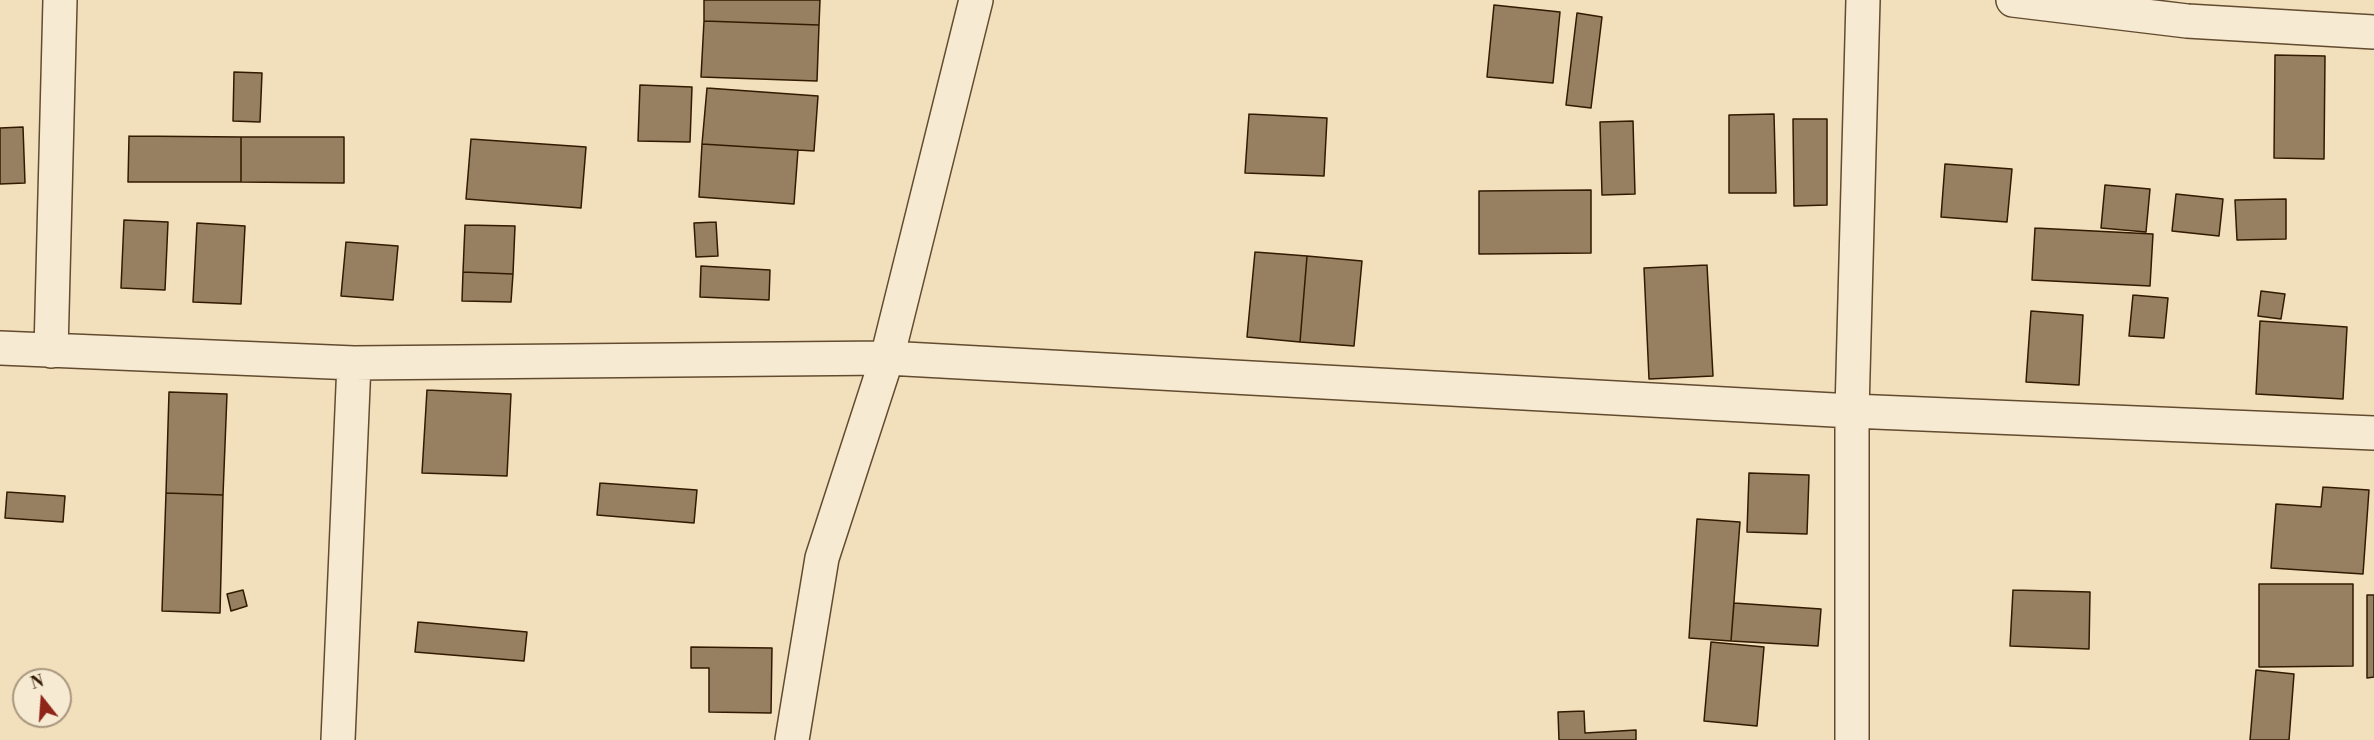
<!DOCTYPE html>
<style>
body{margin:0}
#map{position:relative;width:2374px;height:740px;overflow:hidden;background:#f2dfbb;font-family:"Libre Bodoni",serif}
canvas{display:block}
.north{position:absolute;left:12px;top:668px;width:60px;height:60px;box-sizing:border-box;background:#f7ead3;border:2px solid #a8977f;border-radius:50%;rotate:343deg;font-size:16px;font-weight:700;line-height:24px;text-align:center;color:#321a00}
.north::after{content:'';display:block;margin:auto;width:21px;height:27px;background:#8f2418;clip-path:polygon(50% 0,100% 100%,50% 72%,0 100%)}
</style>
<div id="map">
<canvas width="2374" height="740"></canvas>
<div class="north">N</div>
</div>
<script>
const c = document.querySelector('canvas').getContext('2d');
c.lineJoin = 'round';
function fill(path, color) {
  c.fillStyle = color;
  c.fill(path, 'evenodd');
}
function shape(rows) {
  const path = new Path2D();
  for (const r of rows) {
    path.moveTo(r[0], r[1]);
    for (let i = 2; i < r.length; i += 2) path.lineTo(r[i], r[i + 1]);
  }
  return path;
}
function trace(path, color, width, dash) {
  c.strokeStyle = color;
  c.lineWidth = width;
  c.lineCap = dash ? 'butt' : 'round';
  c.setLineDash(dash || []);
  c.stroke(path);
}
const building = shape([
 [704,0,820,0,819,25,704,21,704,0],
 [1494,5,1560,12,1553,83,1487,77,1494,5],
 [1577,13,1602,17,1591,108,1566,105,1577,13],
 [704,21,819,25,817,81,701,77,704,21],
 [2275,55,2325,56,2324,159,2274,158,2275,55],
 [234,72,262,73,260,122,233,121,234,72],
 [640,85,692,87,690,142,638,141,640,85],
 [707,88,818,96,814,151,702,144,707,88],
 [1249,114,1327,118,1324,176,1245,173,1249,114],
 [1774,114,1776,193,1729,193,1729,115,1774,114],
 [1793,119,1827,119,1827,205,1794,206,1793,119],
 [1633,121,1635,194,1602,195,1600,122,1633,121],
 [23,127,25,183,0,184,0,128,23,127],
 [129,136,241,137,241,182,128,182,129,136],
 [241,137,344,137,344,183,241,182,241,137],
 [471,139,586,147,581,208,466,199,471,139],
 [702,144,798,150,794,204,699,197,702,144],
 [1945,164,2012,169,2007,222,1941,217,1945,164],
 [2105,185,2150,189,2146,232,2101,228,2105,185],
 [1591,190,1591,253,1479,254,1479,191,1591,190],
 [2176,194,2223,199,2219,236,2172,231,2176,194],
 [2286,199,2286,239,2237,240,2235,200,2286,199],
 [124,220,168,222,165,290,121,288,124,220],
 [716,222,718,256,696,257,694,223,716,222],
 [197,223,245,226,241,304,193,302,197,223],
 [465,225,515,226,513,274,463,272,465,225],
 [2035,228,2153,234,2150,286,2032,280,2035,228],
 [346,242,398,246,393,300,341,296,346,242],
 [1255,252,1307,256,1300,342,1247,337,1255,252],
 [1307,256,1362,261,1354,346,1300,342,1307,256],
 [1707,265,1713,376,1649,379,1644,268,1707,265],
 [701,266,770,270,769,300,700,297,701,266],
 [463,272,513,274,511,302,462,301,463,272],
 [2261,291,2285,294,2281,319,2258,316,2261,291],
 [2133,295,2168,298,2164,338,2129,336,2133,295],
 [2031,311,2083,315,2079,385,2026,382,2031,311],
 [2260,321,2347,327,2343,399,2256,394,2260,321],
 [427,390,511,394,507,476,422,473,427,390],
 [169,392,227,394,223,495,166,493,169,392],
 [1749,473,1809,475,1807,534,1747,532,1749,473],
 [600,483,697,490,694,523,597,515,600,483],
 [2323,487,2369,490,2363,574,2271,568,2276,504,2321,507,2323,487],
 [7,492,65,496,63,522,5,518,7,492],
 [166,493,223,495,220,613,162,611,166,493],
 [1697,519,1740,522,1731,641,1689,638,1697,519],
 [2259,584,2353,584,2353,666,2259,667,2259,584],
 [243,590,247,606,231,611,227,594,243,590],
 [2013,590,2090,592,2089,649,2010,646,2013,590],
 [2367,595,2374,595,2374,677,2367,678,2367,595],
 [1734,603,1821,609,1818,646,1731,641,1734,603],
 [418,622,527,632,524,661,415,652,418,622],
 [1711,642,1764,647,1757,726,1704,721,1711,642],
 [691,647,772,648,771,713,709,712,709,668,691,668,691,647],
 [2256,670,2294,674,2289,740,2250,740,2256,670],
 [1584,711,1585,733,1636,730,1636,740,1559,740,1558,712,1584,711]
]);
const minor = shape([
 [2013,0,2187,21,2374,32],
 [0,348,354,363,887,358,1852,411,2374,433],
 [51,351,60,0],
 [338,740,354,363],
 [792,740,822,558,887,358,976,0],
 [1852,740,1852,411,1863,0]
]);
fill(building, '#968061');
trace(building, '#321a00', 1.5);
trace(minor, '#624b2f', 36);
trace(minor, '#f7ead3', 33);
</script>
